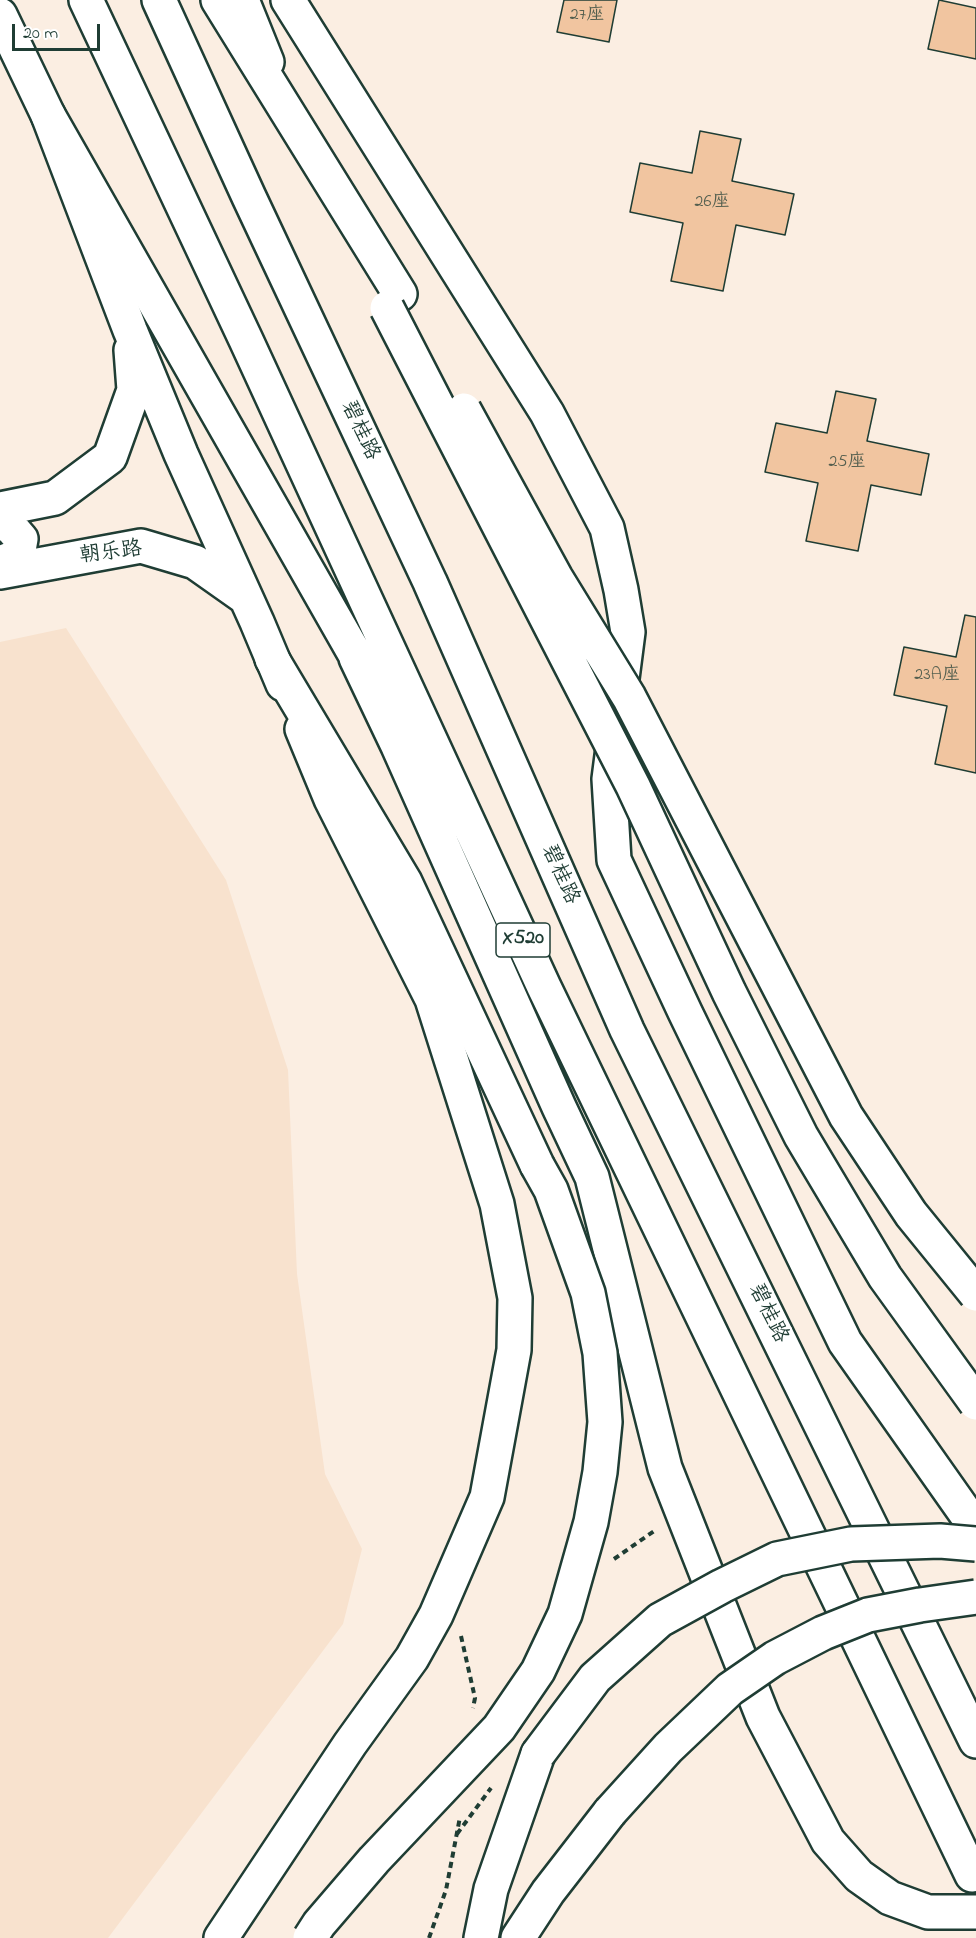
<!DOCTYPE html>
<meta charset="utf-8">
<style>
body{margin:0}
#map{position:relative;width:976px;height:1938px;overflow:hidden;background:#fbeee2;font-family:"Indie Flower",sans-serif}
canvas{display:block}
.scale{position:absolute;left:12px;top:24px;width:88px;height:27px;box-sizing:border-box;border:3px solid #1f3d34;border-top:0;padding-left:8px;font-size:18px;line-height:21px;white-space:nowrap;color:#1f3d34;-webkit-text-stroke:4px #fff;paint-order:stroke}
</style>
<div id="map">
<canvas width="976" height="1938"></canvas>
<div class="scale">20 m</div>
</div>
<script>
const c = document.querySelector('canvas').getContext('2d');
c.lineJoin = 'round';
function fill(path, color) {
  c.fillStyle = color;
  c.fill(path, 'evenodd');
}
function shape(rows) {
  const path = new Path2D();
  for (const r of rows) {
    path.moveTo(r[0], r[1]);
    for (let i = 2; i < r.length; i += 2) path.lineTo(r[i], r[i + 1]);
  }
  return path;
}
function trace(path, color, width, dash) {
  c.strokeStyle = color;
  c.lineWidth = width;
  c.lineCap = dash ? 'butt' : 'round';
  c.setLineDash(dash || []);
  c.stroke(path);
}
function write(font, color, halo, rows, align = 'center') {
  c.font = font + ' "Indie Flower","LXGW WenKai TC",sans-serif';
  c.lineWidth = 4.5;
  c.setLineDash([]);
  c.textBaseline = 'middle';
  c.strokeStyle = halo;
  c.fillStyle = color;
  for (const [text, x, y, turn = 0] of rows) {
    c.save();
    c.translate(x, y);
    c.rotate((+turn || 0) * Math.PI / 180);
    c.textAlign = isNaN(turn) ? turn : align;
    if (halo) c.strokeText(text, 0, 0);
    c.fillText(text, 0, 0);
    c.restore();
  }
}
const built = shape([
 [66,628,226,880,288,1070,297,1274,325,1474,362,1549,343,1624,108,1938,0,1938,0,642]
]);
const building = shape([
 [564,0,617,0,609,42,557,32,564,0],
 [939,0,976,8,976,59,928,49,939,0],
 [700,131,741,139,732,181,794,194,785,235,736,225,723,291,671,281,683,223,630,212,640,163,692,173,700,131],
 [836,391,876,399,867,441,929,454,921,495,871,485,858,551,806,541,818,483,765,472,776,423,827,433,836,391],
 [965,615,976,617,976,773,935,764,947,706,894,695,904,647,956,657,965,615]
]);
const path = shape([
 [614,1559,657,1529],
 [461,1636,475,1698,473,1708],
 [457,1834,491,1788],
 [429,1938,446,1890,460,1817]
]);
const secondary = shape([
 [242,0,267,62],
 [0,15,48,115,130,330,181,454,257,622,283,684],
 [0,509,55,498,110,457,134,390,131,350],
 [0,524,9,525,21,539,18,556,0,563],
 [0,572,141,546,195,562,246,598],
 [221,1938,350,1744,412,1658,436,1615,487,1497,514,1350,515,1298,497,1204,432,999,331,799,302,729]
]);
const highway = shape([
 [86,0,246,340,544,987,972,1875],
 [159,0,249,197,430,582,627,1030,976,1741],
 [218,0,400,294],
 [288,0,547,413,607,528,621,590,628,632,609,779,614,860,685,1012,845,1342,976,1528],
 [48,115,368,677],
 [356,658,398,746,559,1107,592,1177,665,1468,763,1717,828,1841,859,1876,890,1898,928,1912,976,1912],
 [272,659,405,882,537,1165],
 [481,1938,491,1889,538,1754],
 [518,1938,548,1892,610,1812]
]);
const highwayBridge = shape([
 [387,308,633,786,729,992,801,1136,885,1277,976,1403],
 [464,410,556,578,629,697,846,1116,911,1214,976,1294],
 [538,1754,595,1678,660,1620,722,1586,777,1559,851,1544,940,1541,976,1544],
 [610,1812,668,1748,730,1689,775,1658,823,1633,868,1615,920,1605,976,1597],
 [310,1938,319,1924,374,1860,499,1728,538,1671,565,1614,591,1522,600,1472,605,1422,600,1353,588,1293,551,1190,537,1165]
]);
const numberNames = [
 ["27座",587,16],
 ["26座",712,203],
 ["25座",847,463],
 ["23A座",937,676]
];
const shields = [
 [523,940,54]
];
const shieldNames = [
 ["X520",523,940]
];
const streetNames = [
 ["碧桂路",359,431,65],
 ["朝乐路",111,554,-7],
 ["碧桂路",559,875,66],
 ["碧桂路",767,1314,64]
];
fill(built, '#f8e2ce');
fill(building, '#f1c5a0');
trace(building, '#1f3d34', 1.5);
trace(secondary, '#1f3d34', 38);
trace(highway, '#1f3d34', 38);
trace(path, '#1f3d34', 4, [6, 4.5]);
trace(secondary, '#fff', 33);
trace(highway, '#fff', 33);
trace(highwayBridge, '#1f3d34', 38, []);
trace(highwayBridge, '#fff', 33);
write('18px', '#545f4f', null, numberNames);
for (const [x, y, w] of shields) {
  const box = new Path2D();
  box.roundRect(x - w / 2, y - 17, w, 34, 4.5);
  c.fillStyle = '#fff';
  c.fill(box);
  trace(box, '#1f3d34', 1.5);
}
write('bold 20px', '#1f3d34', null, shieldNames);
write('21px', '#1f3d34', '#fff', streetNames);
</script>
